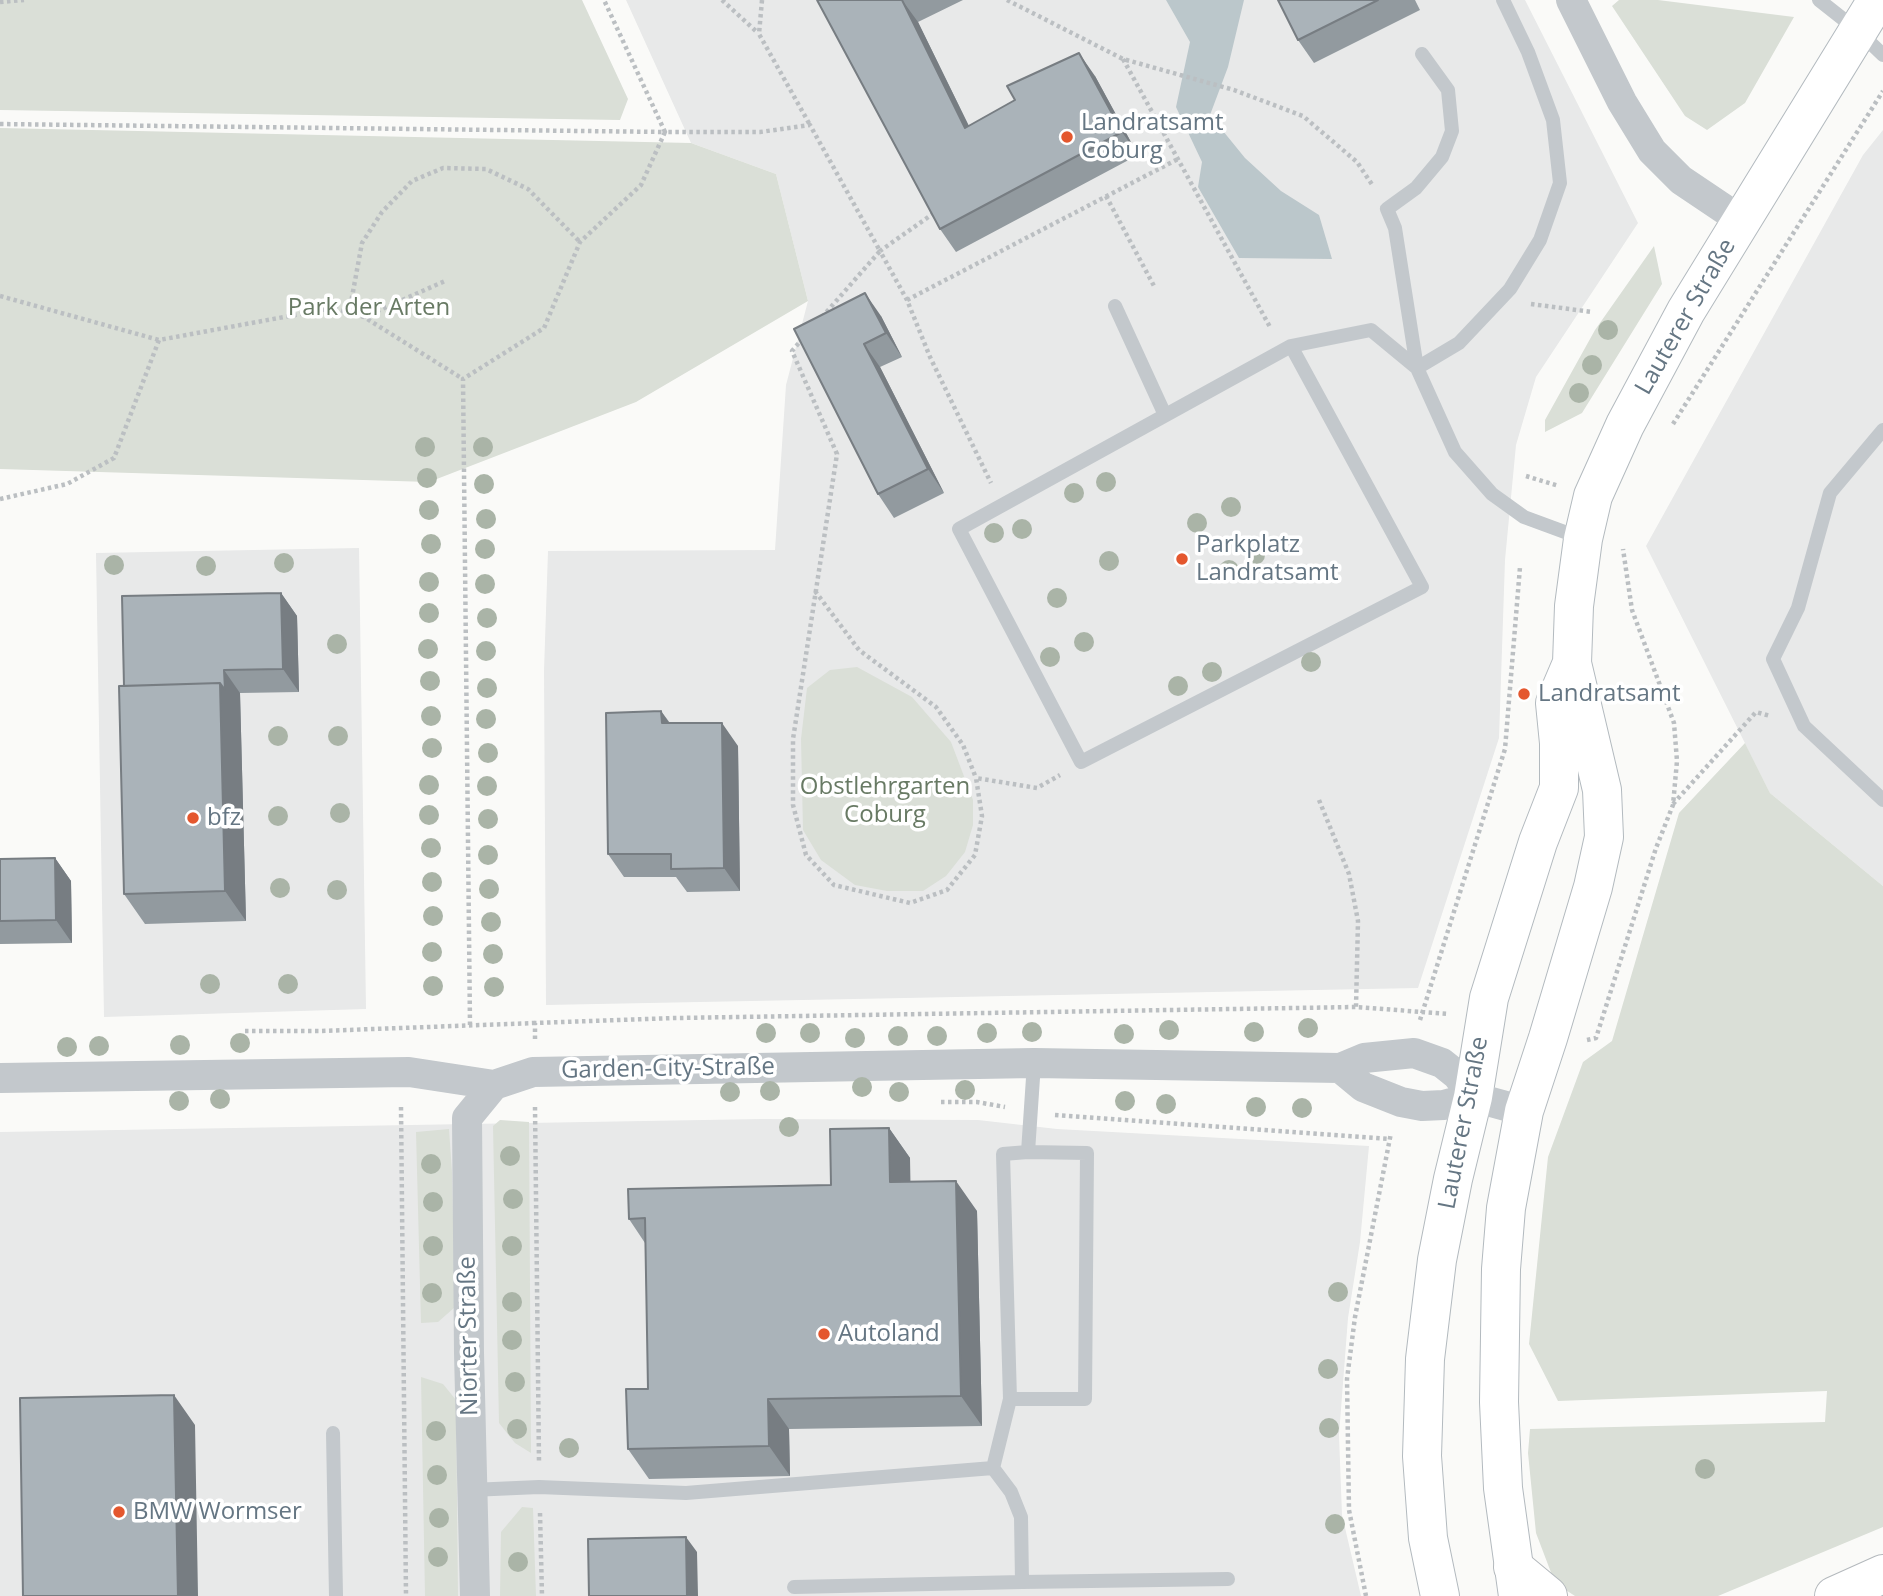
<!DOCTYPE html>
<meta charset="utf-8">
<style>
body{margin:0}
canvas{display:block;background:#fafaf8}
</style>
<canvas width="1883" height="1596"></canvas>
<script>
const c = document.querySelector('canvas').getContext('2d');
c.lineJoin = 'round';
function fill(path, color) {
  c.fillStyle = color;
  c.fill(path, 'evenodd');
}
function shape(rows) {
  const path = new Path2D();
  for (const r of rows) {
    path.moveTo(r[0], r[1]);
    for (let i = 2; i < r.length; i += 2) path.lineTo(r[i], r[i + 1]);
  }
  return path;
}
function trace(path, color, width, dash) {
  c.strokeStyle = color;
  c.lineWidth = width;
  c.lineCap = dash ? 'butt' : 'round';
  c.setLineDash(dash || []);
  c.stroke(path);
}
function write(font, color, halo, rows, align = 'center') {
  c.font = font + ' "Open Sans",sans-serif';
  c.lineWidth = 7;
  c.setLineDash([]);
  c.textBaseline = 'middle';
  c.strokeStyle = halo;
  c.fillStyle = color;
  for (const [text, x, y, turn = 0] of rows) {
    c.save();
    c.translate(x, y);
    c.rotate((+turn || 0) * Math.PI / 180);
    c.textAlign = isNaN(turn) ? turn : align;
    if (halo) c.strokeText(text, 0, 0);
    c.fillText(text, 0, 0);
    c.restore();
  }
}
const built = shape([
 [626,0,1525,0,1638,223,1536,377,1516,445,1505,560,1499,738,1418,988,546,1005,544,671,548,551,775,550,786,385,808,301,776,174,691,143],
 [1883,130,1883,886,1770,793,1646,546,1863,155],
 [359,548,366,1009,104,1017,96,553],
 [762,1119,978,1120,1057,1129,1369,1146,1360,1242,1348,1318,1339,1435,1342,1515,1361,1596,0,1596,0,1132]
]);
const green = shape([
 [0,0,582,0,628,99,620,120,0,110],
 [1619,0,1658,0,1794,17,1745,103,1707,130,1685,116,1612,6],
 [0,128,691,143,776,174,808,301,636,402,429,482,0,469],
 [1654,246,1662,284,1582,413,1545,432,1545,420,1595,330],
 [857,667,912,697,951,742,973,800,973,825,965,852,946,876,923,891,887,891,855,885,821,860,803,830,801,739,807,688,830,670],
 [1745,743,1770,793,1883,886,1883,1527,1718,1596,1575,1596,1555,1583,1536,1533,1528,1453,1530,1429,1825,1422,1827,1391,1558,1401,1529,1344,1548,1157,1583,1062,1612,1041,1679,813],
 [500,1120,529,1122,531,1453,515,1443,499,1423,493,1126],
 [449,1129,452,1172,455,1307,438,1322,421,1323,416,1132],
 [421,1377,443,1384,456,1400,458,1596,425,1596],
 [522,1507,533,1508,536,1596,500,1596,501,1532]
]);
const water = shape([
 [1166,0,1244,0,1228,67,1210,115,1245,158,1281,191,1319,215,1332,259,1239,258,1198,187,1202,162,1176,107,1190,42]
]);
const path = shape([
 [722,0,758,33],
 [762,0,759,34,810,125],
 [1007,0,1123,59,1234,90,1303,116,1357,162,1373,186],
 [0,2,24,0],
 [1123,59,1270,327],
 [0,124,665,132,604,0],
 [1106,196,1154,286],
 [934,213,880,251,907,300,930,357,991,483],
 [0,296,159,340],
 [907,300,1178,159],
 [1531,304,1592,312],
 [349,313,362,243,382,212,412,181,443,168,486,169,528,189,580,242],
 [364,317,445,281],
 [803,338,792,351,837,454,793,739,793,805,806,855,834,885,910,903,947,890,975,855,982,816,976,778,1037,788,1060,775],
 [1673,424,1883,91],
 [1526,476,1559,486],
 [0,499,67,484,114,458,159,340,333,308,364,317,463,379],
 [815,591,859,650,936,707,963,745,976,778],
 [1319,800,1349,874,1358,921,1356,1007],
 [1673,804,1756,712,1770,716],
 [1420,1020,1505,749,1520,567],
 [470,1025,463,379,544,328,580,242,641,185,665,132,760,132,810,125,880,251,823,316],
 [245,1031,320,1031,535,1023],
 [535,1039,535,1023,676,1018,1356,1007,1449,1014],
 [1587,1040,1596,1038,1656,848,1673,805,1677,761,1674,723,1632,610,1623,549],
 [941,1102,977,1102,1005,1107],
 [401,1107,406,1596],
 [535,1107,539,1462],
 [1055,1115,1389,1139],
 [540,1513,542,1596],
 [1366,1596,1349,1510,1347,1379,1355,1317,1391,1133]
]);
const lane = shape([
 [1819,0,1857,30,1883,55],
 [1422,54,1448,90,1452,131,1442,157,1416,188,1387,209,1395,228,1417,368,1459,343,1510,289,1540,240,1560,183,1553,120,1528,52,1503,0],
 [1115,306,1165,415],
 [1291,346,1422,587,1081,762,959,529,1291,346,1371,330,1417,368,1455,452,1492,494,1524,517,1581,538],
 [1883,430,1830,493,1798,608,1773,659,1804,726,1883,800],
 [1028,1152,1087,1153,1085,1399,1010,1399,1003,1154,1028,1152],
 [1028,1152,1034,1063],
 [333,1433,336,1596],
 [993,1468,1011,1492,1021,1517,1022,1582,1228,1579],
 [471,1490,539,1487,686,1493,993,1468,1010,1399],
 [794,1587,1022,1582]
]);
const street = shape([
 [1571,0,1622,102,1652,151,1681,180,1742,221],
 [1340,1068,1363,1087,1401,1102,1422,1106,1444,1105,1473,1097,1524,1111],
 [0,1078,409,1072,494,1085,533,1072,1034,1063,1340,1068,1364,1058,1414,1053,1442,1063,1457,1075,1473,1097],
 [475,1596,469,1353,467,1118,494,1085]
]);
const secondary = shape([
 [1440,1596,1428,1538,1422,1456,1425,1359,1437,1260,1453,1179,1473,1097,1489,998,1538,842,1559,788,1559,743,1555,703,1572,663],
 [1518,1596,1503,1488,1499,1402,1501,1269,1506,1208,1524,1111,1548,1038,1593,887,1604,837,1602,790,1572,663,1574,606,1583,539,1593,496,1625,425,1686,311,1877,0]
]);
const highway = shape([
 [1513,1567,1548,1596],
 [1834,1596,1883,1574]
]);
const trees = [
 [1608,330],
 [1592,365],
 [1579,393],
 [425,447],
 [483,447],
 [427,478],
 [1106,482],
 [484,484],
 [1074,493],
 [1231,507],
 [429,510],
 [486,519],
 [1197,523],
 [1022,529],
 [994,533],
 [431,544],
 [485,549],
 [1255,555],
 [1109,561],
 [284,563],
 [114,565],
 [206,566],
 [1229,570],
 [429,582],
 [485,584],
 [1057,598],
 [429,613],
 [487,618],
 [1084,642],
 [337,644],
 [428,649],
 [486,651],
 [1050,657],
 [1311,662],
 [1212,672],
 [430,681],
 [1178,686],
 [487,688],
 [431,716],
 [486,719],
 [278,736],
 [338,736],
 [432,748],
 [488,753],
 [429,785],
 [487,786],
 [340,813],
 [429,815],
 [278,816],
 [488,819],
 [431,848],
 [488,855],
 [432,882],
 [280,888],
 [489,889],
 [337,890],
 [433,916],
 [491,922],
 [432,952],
 [493,954],
 [210,984],
 [288,984],
 [433,986],
 [494,987],
 [1308,1028],
 [1169,1030],
 [1032,1032],
 [1254,1032],
 [766,1033],
 [810,1033],
 [987,1033],
 [1124,1034],
 [898,1036],
 [937,1036],
 [855,1038],
 [240,1043],
 [180,1045],
 [99,1046],
 [67,1047],
 [862,1087],
 [965,1090],
 [770,1091],
 [730,1092],
 [899,1092],
 [220,1099],
 [179,1101],
 [1125,1101],
 [1166,1104],
 [1256,1107],
 [1302,1108],
 [789,1127],
 [510,1156],
 [431,1164],
 [513,1199],
 [433,1202],
 [433,1246],
 [512,1246],
 [1338,1292],
 [432,1293],
 [512,1302],
 [512,1340],
 [1328,1369],
 [515,1382],
 [1329,1428],
 [517,1429],
 [436,1431],
 [569,1448],
 [1705,1469],
 [437,1475],
 [439,1518],
 [1335,1524],
 [438,1557],
 [518,1562]
];
const wall = shape([
 [817,0,963,0,918,22,969,126,1095,76,1138,155,956,252,940,229],
 [1278,0,1415,0,1420,10,1314,63,1298,40],
 [881,316,902,357,880,367,944,493,894,518,878,494,794,329],
 [281,593,297,616,299,692,240,693,246,921,145,924,124,894,124,686],
 [661,711,670,723,738,746,740,891,687,892,676,877,624,877,608,854],
 [55,858,71,881,72,943,0,944,0,859],
 [889,1128,910,1158,910,1182,977,1211,982,1426,789,1429,790,1476,649,1479,628,1449,648,1389,645,1243,629,1219,831,1185]
]);
const shadedWall = shape([
 [902,0,918,22,981,151,965,128],
 [1079,53,1095,76,1138,155,1122,132],
 [865,293,881,316,902,357,886,333],
 [864,344,880,367,944,493,928,469],
 [281,593,297,616,299,692,283,669],
 [224,670,240,693,246,921,225,891,220,683],
 [661,711,677,734,662,723],
 [722,723,738,746,740,891,724,868],
 [55,858,71,881,72,943,56,920],
 [889,1128,910,1158,911,1212,890,1182],
 [956,1181,977,1211,982,1426,961,1396],
 [174,1395,195,1425,198,1596,178,1596],
 [768,1399,789,1429,790,1476,769,1446],
 [686,1537,697,1552,698,1596,687,1596]
]);
const building = shape([
 [817,0,902,0,965,128,1015,100,1007,86,1079,53,1122,132,940,229,817,0],
 [1278,0,1378,0,1298,40,1278,0],
 [865,293,886,333,864,344,928,469,878,494,794,329,865,293],
 [281,593,283,669,224,670,225,690,220,683,124,686,122,596,281,593],
 [220,683,225,891,124,894,119,686,220,683],
 [661,711,662,723,722,723,724,868,671,869,671,854,608,854,606,713,661,711],
 [55,858,56,920,0,921,0,859,55,858],
 [889,1128,890,1182,956,1181,961,1396,768,1399,769,1446,628,1449,626,1389,648,1389,645,1218,629,1219,628,1189,831,1185,830,1129,889,1128],
 [174,1395,178,1596,23,1596,20,1398,174,1395],
 [686,1537,687,1596,589,1596,588,1539,686,1537]
]);
const markers = [
 [1067,137,7,"#e4572e"],
 [1182,559,7,"#e4572e"],
 [1524,694,7,"#e4572e"],
 [193,818,7,"#e4572e"],
 [824,1334,7,"#e4572e"],
 [119,1512,7,"#e4572e"]
];
const poiNames = [
 ["Landratsamt",1081,123],
 ["Coburg",1081,151],
 ["Parkplatz",1196,545],
 ["Landratsamt",1196,573],
 ["Landratsamt",1538,694],
 ["bfz",207,818],
 ["Autoland",838,1334],
 ["BMW Wormser",133,1512]
];
const parkNames = [
 ["Park der Arten",369,308],
 ["Obstlehrgarten",885,787],
 ["Coburg",885,815]
];
const streetNames = [
 ["Lauterer Straße",1686,317,-60],
 ["Garden-City-Straße",668,1069,-1],
 ["Lauterer Straße",1464,1123,-79],
 ["Niorter Straße",469,1336,-91]
];
fill(built, '#e8e9e9');
fill(green, '#dadfd7');
fill(water, '#bbc7cb');
trace(secondary, '#b3babf', 40);
trace(highway, '#b4b9bd', 40);
trace(path, '#bbbfc2', 4.5, [3.5, 3.5]);
trace(lane, '#c3c8cc', 14);
trace(street, '#c3c8cc', 30);
trace(secondary, '#fff', 38);
trace(highway, '#fff', 38);
c.fillStyle = '#aab4a7';
for (const [x, y] of trees) {
  c.beginPath();
  c.arc(x, y, 10, 0, 2 * Math.PI);
  c.fill();
}
fill(wall, '#929a9f');
fill(shadedWall, '#777d82');
fill(building, '#aab3b9');
trace(building, '#777d82', 2);
for (const [x, y, r, color] of markers) {
  const dot = new Path2D();
  dot.arc(x, y, r, 0, 2 * Math.PI);
  c.fillStyle = color;
  c.fill(dot);
  trace(dot, '#fff', 2.5);
}
write('24px', '#657683', '#fff', poiNames, 'left');
write('24px', '#687a64', '#fff', parkNames);
write('24px', '#657683', '#fff', streetNames);
</script>
